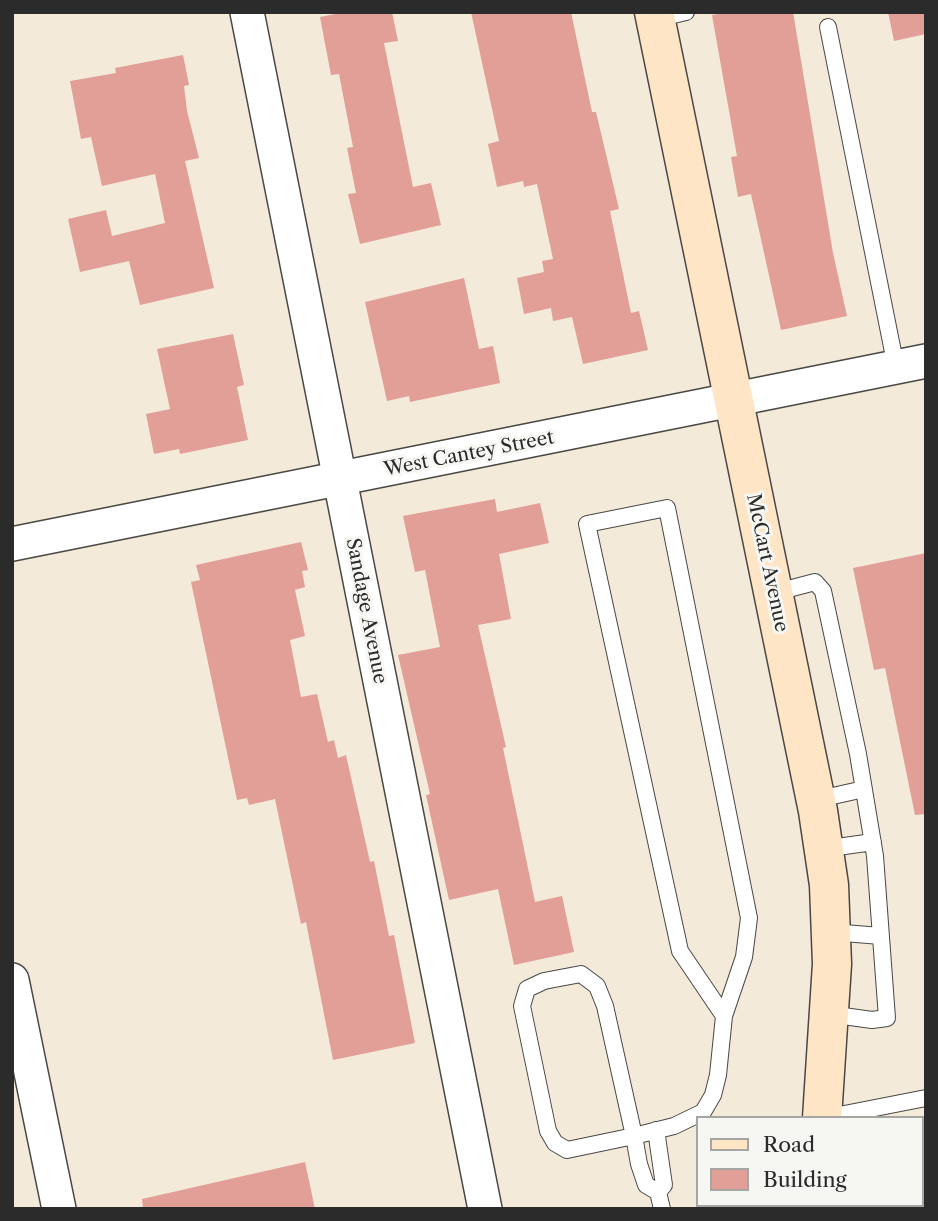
<!DOCTYPE html>
<style>
body{margin:0}
#map{position:relative;width:938px;height:1221px;overflow:hidden;background:#f4eada;font-family:"Libre Caslon Text",serif}
canvas{display:block}
.frame{position:absolute;inset:0;border:14px solid #2b2b2b;pointer-events:none}
.legend{position:absolute;left:696px;top:1116px;width:228px;height:91px;box-sizing:border-box;background:#f6f6f2;border:2px solid #a5a5a2;margin:0;padding:9px 12px;list-style:none;font-size:21px;color:#2b2b2b}
.legend li{display:flex;align-items:center;gap:14px;height:35px}
.legend b{width:35px;border:2px solid #a5a5a2}
</style>
<div id="map">
<canvas width="938" height="1221"></canvas>
<div class="frame"></div>
<ul class="legend">
<li><b style="height:9px;background:#fde5c5"></b>Road</li>
<li><b style="height:19px;background:#e19f98"></b>Building</li>
</ul>
</div>
<script>
const c = document.querySelector('canvas').getContext('2d');
c.lineJoin = 'round';
function fill(path, color) {
  c.fillStyle = color;
  c.fill(path, 'evenodd');
}
function shape(rows) {
  const path = new Path2D();
  for (const r of rows) {
    path.moveTo(r[0], r[1]);
    for (let i = 2; i < r.length; i += 2) path.lineTo(r[i], r[i + 1]);
  }
  return path;
}
function trace(path, color, width, dash) {
  c.strokeStyle = color;
  c.lineWidth = width;
  c.lineCap = dash ? 'butt' : 'round';
  c.setLineDash(dash || []);
  c.stroke(path);
}
function write(font, color, halo, rows, align = 'center') {
  c.font = font + ' "Libre Caslon Text",serif';
  c.lineWidth = 6;
  c.setLineDash([]);
  c.textBaseline = 'middle';
  c.strokeStyle = halo;
  c.fillStyle = color;
  for (const [text, x, y, turn = 0] of rows) {
    c.save();
    c.translate(x, y);
    c.rotate((+turn || 0) * Math.PI / 180);
    c.textAlign = isNaN(turn) ? turn : align;
    if (halo) c.strokeText(text, 0, 0);
    c.fillText(text, 0, 0);
    c.restore();
  }
}
const building = shape([
 [346,12,392,12,398,41,384,43,413,187,431,183,441,225,360,244,348,194,356,193,347,148,353,147,339,74,331,75,320,17],
 [471,12,571,12,592,112,596,112,619,209,610,211,631,313,639,311,648,350,583,364,572,317,553,321,551,308,524,314,517,278,544,272,542,261,553,259,537,184,524,187,523,181,497,187,488,144,499,141],
 [728,12,793,12,833,253,847,316,781,330,751,194,738,197,731,157,737,156,712,15],
 [888,12,926,12,926,34,894,41],
 [183,55,189,85,184,86,187,111,199,158,185,161,214,288,140,305,129,261,80,272,68,219,106,210,112,236,165,223,155,174,102,186,91,137,81,139,70,81,116,73,115,68],
 [464,278,479,349,493,346,500,383,410,402,409,396,387,401,365,302],
 [233,334,244,385,237,387,248,440,180,454,179,449,154,454,146,414,170,409,157,349],
 [495,499,497,512,540,503,549,543,499,554,511,619,478,625,506,747,503,748,535,902,562,896,574,952,514,965,498,889,449,900,426,795,430,794,398,655,440,647,425,570,415,572,403,516],
 [301,542,308,570,302,571,305,587,295,590,305,636,290,640,301,697,317,694,328,742,334,740,338,758,346,755,370,862,374,861,389,936,394,935,415,1043,333,1060,306,922,301,924,275,799,249,805,247,798,237,800,191,582,200,580,196,565],
 [926,553,926,814,915,815,885,668,874,670,853,568],
 [305,1162,315,1209,143,1209,142,1199]
]);
const lane = shape([
 [656,19,686,12],
 [828,27,896,367],
 [667,508,749,918,744,957,724,1016,680,951,587,524,667,508],
 [773,593,815,582,823,591,858,754,875,856,887,1018,872,1020,829,1014],
 [815,800,864,789],
 [823,849,873,842],
 [831,932,881,936],
 [824,1118,926,1098],
 [656,1130,664,1185,658,1192,662,1209],
 [658,1192,646,1185,639,1164,634,1136,605,1006,597,986,581,974,544,981,527,989,522,1006,548,1131,555,1143,567,1150,634,1136,674,1126,703,1112,713,1095,718,1075,724,1016]
]);
const street = shape([
 [247,12,485,1209],
 [12,544,926,361],
 [12,980,59,1209],
 [922,1178,926,1178],
 [775,1209,793,1205]
]);
const secondary = shape([
 [654,12,818,811,829,885,832,964,822,1118],
 [818,1205,818,1209]
]);
const streetNames = [
 ["West Cantey Street",469,454,-11],
 ["McCart Avenue",767,563,78],
 ["Sandage Avenue",366,611,79]
];
fill(building, '#e19f98');
trace(lane, '#494845', 18);
trace(street, '#494845', 36);
trace(secondary, '#494845', 41);
trace(lane, '#fff', 16);
trace(street, '#fff', 33);
trace(secondary, '#fde5c5', 38);
write('19px', '#2b2b2b', '#f6f6f2', streetNames);
</script>
